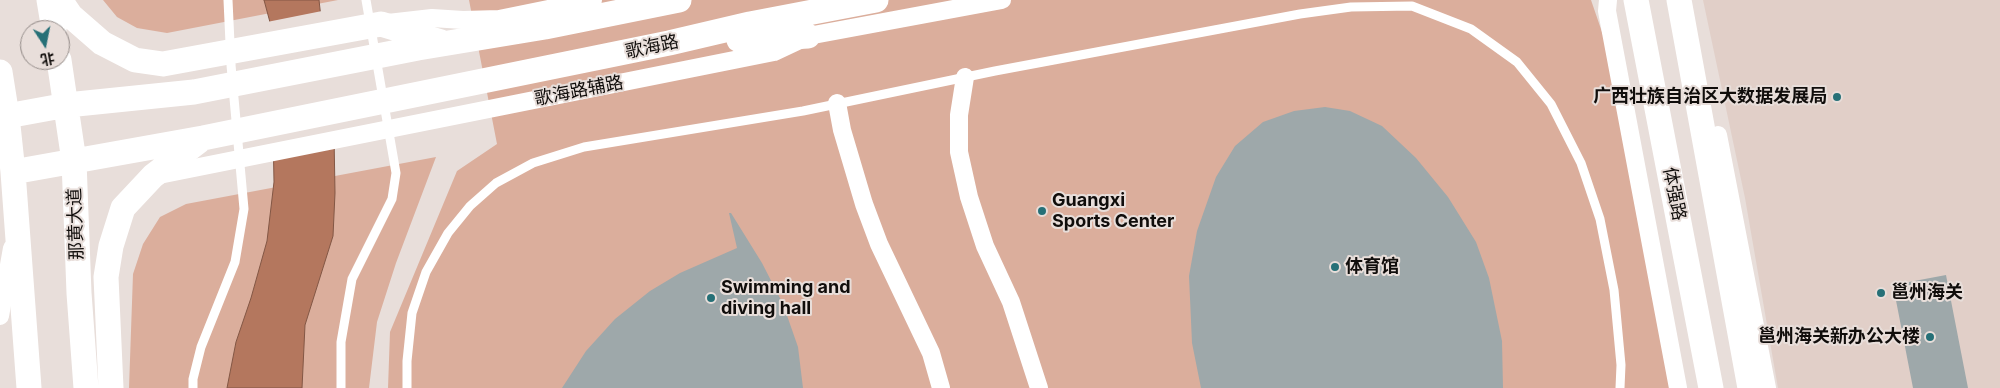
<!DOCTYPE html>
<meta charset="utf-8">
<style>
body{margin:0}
#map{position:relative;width:2000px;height:388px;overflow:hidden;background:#e8deda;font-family:Inter,"Noto Sans SC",sans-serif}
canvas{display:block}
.north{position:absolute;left:20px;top:20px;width:50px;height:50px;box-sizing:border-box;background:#e8deda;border:1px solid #928a87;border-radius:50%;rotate:169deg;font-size:14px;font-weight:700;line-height:20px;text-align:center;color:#100d0b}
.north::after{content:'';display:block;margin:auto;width:18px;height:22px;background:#267077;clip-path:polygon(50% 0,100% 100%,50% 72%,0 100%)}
</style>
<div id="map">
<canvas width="2000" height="388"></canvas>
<div class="north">北</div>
</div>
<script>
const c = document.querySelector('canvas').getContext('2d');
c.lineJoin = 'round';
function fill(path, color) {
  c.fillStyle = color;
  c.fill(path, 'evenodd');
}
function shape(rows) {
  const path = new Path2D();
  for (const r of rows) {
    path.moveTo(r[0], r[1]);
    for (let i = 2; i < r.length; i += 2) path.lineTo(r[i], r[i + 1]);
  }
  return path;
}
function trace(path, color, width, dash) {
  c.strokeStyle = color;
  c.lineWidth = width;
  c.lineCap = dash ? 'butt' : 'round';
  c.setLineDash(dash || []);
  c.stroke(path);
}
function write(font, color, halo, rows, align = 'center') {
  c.font = font + ' Inter,"Noto Sans SC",sans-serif';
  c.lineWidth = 4;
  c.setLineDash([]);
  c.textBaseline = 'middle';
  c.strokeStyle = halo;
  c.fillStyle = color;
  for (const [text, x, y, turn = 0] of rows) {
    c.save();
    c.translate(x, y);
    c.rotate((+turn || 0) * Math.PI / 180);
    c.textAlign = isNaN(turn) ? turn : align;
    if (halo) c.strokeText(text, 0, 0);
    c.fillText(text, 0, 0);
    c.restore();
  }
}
const built = shape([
 [1703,0,2000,0,2000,388,1778,388,1745,198]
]);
const green = shape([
 [103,0,338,0,167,33,137,28,117,17],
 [469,0,1591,0,1603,35,1652,252,1677,388,388,388,390,332,457,171,497,144],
 [436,157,396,263,377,322,369,388,129,388,133,274,143,244,160,217,186,204]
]);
const water = shape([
 [264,0,319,0,334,135,335,193,333,236,305,325,302,388,227,388,236,342,251,298,267,241,274,182,271,26,264,0]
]);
const pier = shape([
 [322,11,336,134,271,159,267,22]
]);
const building = shape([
 [1325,107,1350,111,1382,126,1416,158,1448,197,1476,242,1489,278,1502,341,1503,388,1201,388,1192,343,1189,276,1197,231,1216,177,1235,146,1263,122,1294,111],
 [729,213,731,213,762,263,783,304,798,347,803,388,562,388,586,351,615,319,650,291,680,273,737,248],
 [1946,275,1968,388,1913,388,1893,285]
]);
const lane = shape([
 [193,388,193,379,201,347,235,262,244,209,231,65,228,0],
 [341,388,341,342,352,279,392,199,396,173,366,0],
 [407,388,407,361,412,313,426,272,448,233,470,206,496,183,533,163,584,147,803,111,995,71,1300,14,1351,7,1412,6,1471,29,1517,62,1551,104,1581,163,1600,219,1614,290,1621,365,1620,388]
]);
const street = shape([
 [1608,0,1607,11,1678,388],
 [388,23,432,18,463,20,499,19,593,0],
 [965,77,959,115,959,152,969,197,985,246,1011,302,1039,388],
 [837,103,842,130,864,204,879,244,931,353,941,388],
 [1718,135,1767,388],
 [159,175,774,52,808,36,1002,0],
 [0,316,12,248]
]);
const secondary = shape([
 [49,0,54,30],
 [60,0,71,16,102,43,135,60,163,64,381,24,441,42],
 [1636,0,1711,388],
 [1679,0,1750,388],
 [739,40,808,36],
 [59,60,74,161,79,293,86,388],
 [0,72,7,116,13,172,29,388],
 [7,116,67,105,194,92,418,48,545,27,679,0],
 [13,172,203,138,669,43,750,24,876,0],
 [111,388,106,277,111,246,123,208,153,176,199,141]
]);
const markers = [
 [1837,97,5,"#267077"],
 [1042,211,5,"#267077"],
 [1335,267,5,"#267077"],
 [1881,293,5,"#267077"],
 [711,298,5,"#267077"],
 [1930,337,5,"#267077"]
];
const streetNames = [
 ["歌海路",652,47,-12],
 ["歌海路辅路",579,91,-11],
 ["体强路",1674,194,79],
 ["那黄大道",76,224,-92]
];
const poiNames = [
 ["广西壮族自治区大数据发展局",1827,97,"right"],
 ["Guangxi",1052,201],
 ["Sports Center",1052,222],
 ["体育馆",1345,267],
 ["Swimming and",721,288],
 ["diving hall",721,309],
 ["邕州海关",1891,293],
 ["邕州海关新办公大楼",1920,337,"right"]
];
fill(built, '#e1cfc8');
fill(green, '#dbae9c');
fill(water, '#b4775e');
trace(water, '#835745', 1);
fill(pier, '#e8deda');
fill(building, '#9ea8aa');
trace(lane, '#fff', 9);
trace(street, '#fff', 18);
trace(secondary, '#fff', 25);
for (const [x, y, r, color] of markers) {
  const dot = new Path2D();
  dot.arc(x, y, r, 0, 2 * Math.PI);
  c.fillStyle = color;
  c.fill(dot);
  trace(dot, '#e8deda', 2);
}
write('18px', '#100d0b', '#e8deda', streetNames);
write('bold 18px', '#100d0b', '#e8deda', poiNames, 'left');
</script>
